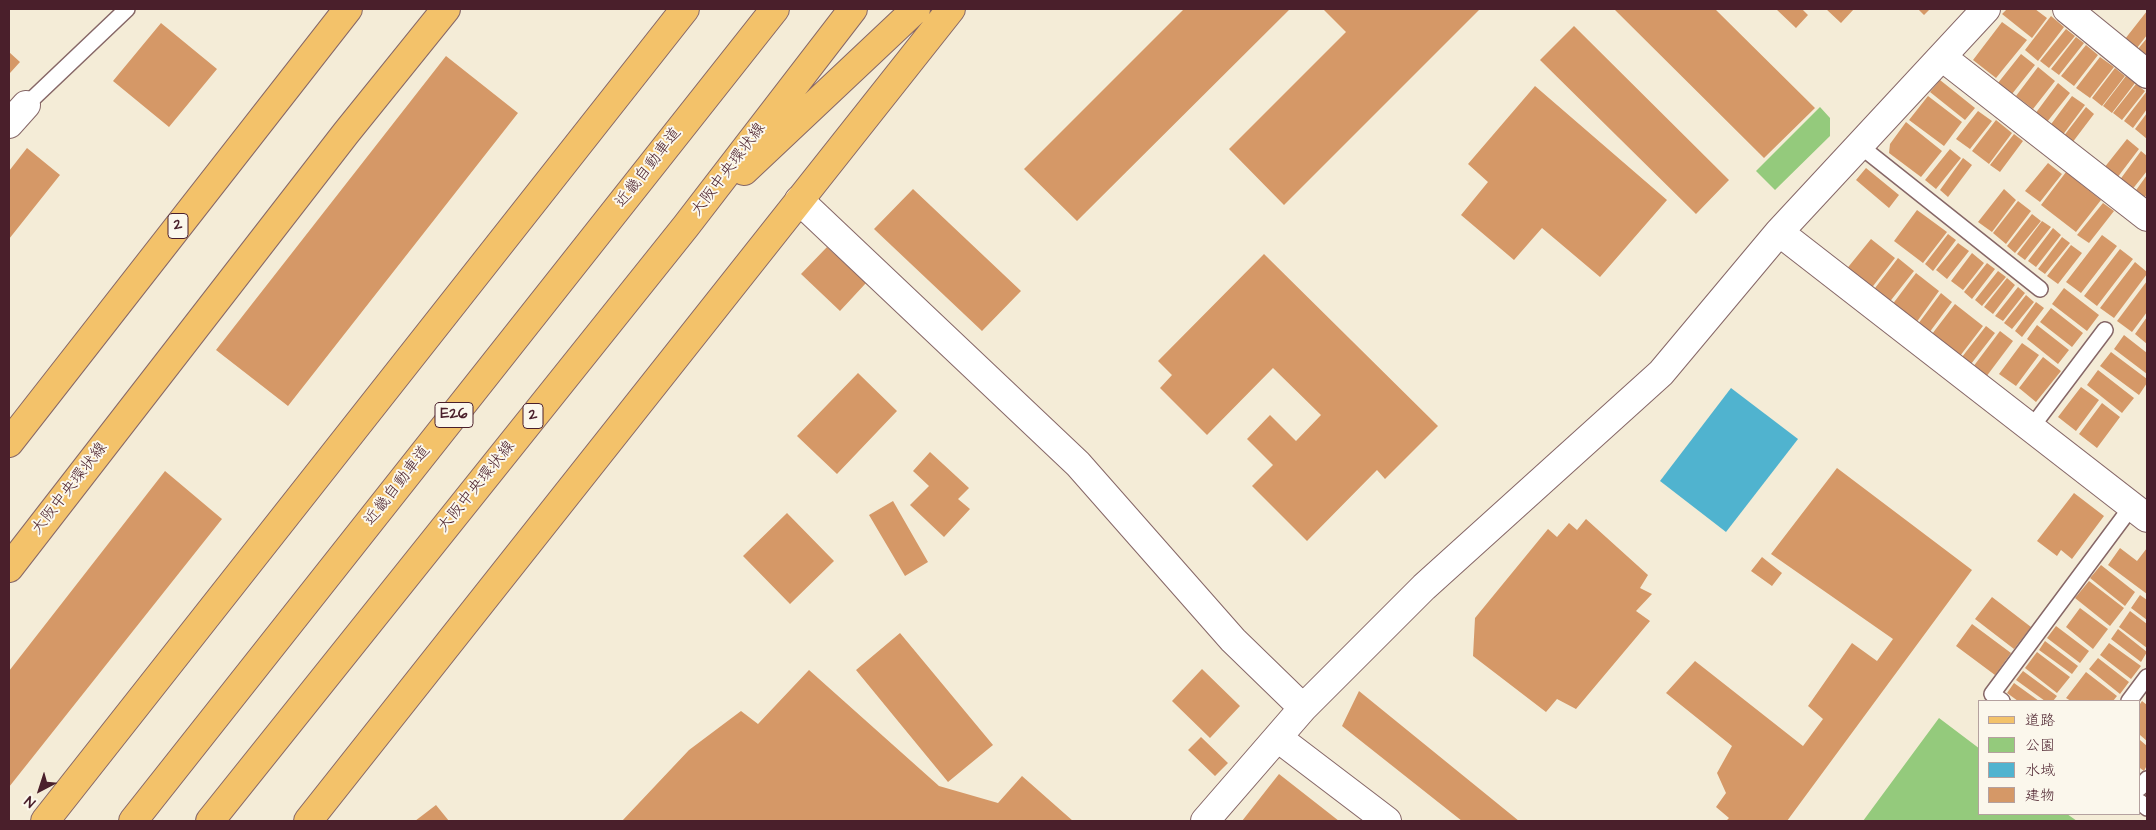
<!DOCTYPE html>
<meta charset="utf-8">
<style>
body{margin:0}
#map{position:relative;width:2156px;height:830px;overflow:hidden;background:#f4ecd7;font-family:"Architects Daughter","Klee One",sans-serif}
canvas{display:block}
.frame{position:absolute;inset:0;border:10px solid #4a1f2b;pointer-events:none}
.legend{position:absolute;left:1978px;top:700px;width:162px;height:115px;box-sizing:border-box;background:#fbf7ec;border:1px solid #b4a19f;margin:0;padding:6px 9px;list-style:none;font-size:15px;color:#4a1f2b}
.legend li{display:flex;align-items:center;gap:10px;height:25px}
.legend b{width:25px;border:1px solid #b4a19f}
.north{position:absolute;left:15px;top:765px;width:50px;height:50px;-webkit-text-stroke:4px #fbf7ec;paint-order:stroke;rotate:220deg;font-size:14px;font-weight:700;line-height:20px;text-align:center;color:#4a1f2b}
.north::after{content:'';display:block;margin:auto;width:18px;height:22px;background:#4a1f2b;clip-path:polygon(50% 0,100% 100%,50% 72%,0 100%)}
</style>
<div id="map">
<canvas width="2156" height="830"></canvas>
<div class="frame"></div>
<ul class="legend">
<li><b style="height:6px;background:#f3c26a"></b>道路</li>
<li><b style="height:14px;background:#94ca7c"></b>公園</li>
<li><b style="height:14px;background:#50b3cf"></b>水域</li>
<li><b style="height:14px;background:#d59867"></b>建物</li>
</ul>
<div class="north">N</div>
</div>
<script>
const c = document.querySelector('canvas').getContext('2d');
c.lineJoin = 'round';
function fill(path, color) {
  c.fillStyle = color;
  c.fill(path, 'evenodd');
}
function shape(rows) {
  const path = new Path2D();
  for (const r of rows) {
    path.moveTo(r[0], r[1]);
    for (let i = 2; i < r.length; i += 2) path.lineTo(r[i], r[i + 1]);
  }
  return path;
}
function trace(path, color, width, dash) {
  c.strokeStyle = color;
  c.lineWidth = width;
  c.lineCap = dash ? 'butt' : 'round';
  c.setLineDash(dash || []);
  c.stroke(path);
}
function write(font, color, halo, rows, align = 'center') {
  c.font = font + ' "Architects Daughter","Klee One",sans-serif';
  c.lineWidth = 4;
  c.setLineDash([]);
  c.textBaseline = 'middle';
  c.strokeStyle = halo;
  c.fillStyle = color;
  for (const [text, x, y, turn = 0] of rows) {
    c.save();
    c.translate(x, y);
    c.rotate((+turn || 0) * Math.PI / 180);
    c.textAlign = isNaN(turn) ? turn : align;
    if (halo) c.strokeText(text, 0, 0);
    c.fillText(text, 0, 0);
    c.restore();
  }
}
const green = shape([
 [1820,107,1830,118,1830,136,1775,190,1756,171],
 [1939,718,1980,749,1980,814,2067,814,2077,821,1863,821]
]);
const water = shape([
 [1731,388,1798,439,1726,532,1660,481]
]);
const building = shape([
 [1184,9,1290,9,1077,221,1024,169],
 [1323,9,1480,9,1284,205,1229,149,1346,32],
 [1614,9,1715,9,1815,108,1764,158],
 [1776,9,1802,9,1808,15,1796,28],
 [1826,9,1854,9,1841,23],
 [1918,9,1930,9,1924,15],
 [2007,9,2035,9,2047,18,2032,38,2002,14],
 [2147,11,2147,35,2137,48,2125,39],
 [2051,16,2064,27,2038,61,2025,50],
 [2002,22,2027,40,1996,78,1973,60],
 [161,23,217,69,169,127,113,81],
 [1574,26,1729,180,1696,214,1540,60],
 [2066,29,2075,36,2049,68,2040,61],
 [2076,37,2084,43,2059,75,2051,69],
 [2147,38,2147,56,2138,49],
 [2086,45,2098,55,2074,86,2061,76],
 [9,52,20,62,10,73,9,72],
 [2021,54,2035,65,2012,94,1998,83],
 [446,56,518,113,288,406,216,350],
 [2100,57,2114,67,2090,98,2076,88],
 [2038,67,2055,81,2033,109,2016,96],
 [2115,68,2125,76,2102,106,2092,98],
 [2126,76,2135,83,2112,113,2103,106],
 [1940,80,1975,108,1965,120,1930,92],
 [2058,83,2070,93,2047,122,2035,114],
 [2136,84,2145,91,2122,120,2113,113],
 [1535,86,1667,200,1600,277,1542,228,1514,260,1461,215,1488,182,1468,164],
 [2147,91,2147,109,2133,128,2124,121],
 [1928,96,1962,122,1944,146,1909,120],
 [2072,96,2085,105,2062,136,2049,127],
 [2086,107,2094,114,2072,143,2063,137],
 [1978,111,1992,121,1970,149,1956,139],
 [2147,113,2147,139,2135,129],
 [1996,120,2012,133,1989,164,1972,151],
 [1906,122,1942,151,1921,177,1889,153,1890,144],
 [2014,134,2023,141,2000,172,1990,165],
 [2127,139,2139,149,2117,178,2104,168],
 [27,148,60,175,9,239,9,171],
 [1950,149,1961,158,1936,189,1925,180],
 [2141,151,2147,156,2147,171,2131,191,2119,181],
 [1963,158,1972,165,1948,197,1940,190],
 [2048,163,2062,174,2040,202,2025,191],
 [1866,168,1899,195,1889,208,1856,180],
 [2066,172,2101,200,2076,232,2041,205],
 [2147,175,2147,194,2143,200,2134,193],
 [913,189,1021,291,982,331,874,229],
 [2004,189,2016,200,1992,232,1978,222],
 [2018,201,2031,211,2006,244,1993,233],
 [2103,203,2114,211,2089,243,2077,235],
 [1917,210,1947,232,1923,263,1894,241],
 [2032,214,2041,221,2015,253,2007,246],
 [2042,221,2051,227,2025,260,2017,254],
 [2053,228,2061,235,2036,267,2028,261],
 [1948,234,1956,240,1933,271,1925,264],
 [2102,235,2117,246,2081,293,2066,282],
 [2062,237,2070,243,2045,274,2038,269],
 [1871,239,1895,258,1870,290,1845,271],
 [1958,243,1969,251,1947,279,1936,270],
 [2071,245,2082,253,2058,284,2047,276],
 [827,247,866,283,840,311,801,274],
 [2120,249,2133,259,2097,306,2084,296],
 [1972,253,1984,263,1963,290,1951,281],
 [1264,254,1438,426,1385,479,1377,470,1307,541,1252,486,1273,465,1247,439,1270,415,1296,441,1321,415,1273,368,1207,435,1160,388,1172,375,1158,361],
 [1898,258,1914,271,1888,304,1872,292],
 [2135,262,2147,272,2147,274,2114,318,2100,308],
 [1987,263,1995,269,1972,299,1964,292],
 [1998,271,2006,277,1982,306,1975,300],
 [1916,273,1939,291,1916,323,1892,305],
 [2007,278,2015,285,1993,314,1984,307],
 [2147,281,2147,312,2132,332,2117,321],
 [2018,287,2025,293,2003,321,1995,316],
 [2064,288,2099,315,2087,331,2052,304],
 [1941,293,1952,302,1929,333,1918,324],
 [2026,295,2034,302,2012,329,2004,323],
 [2036,302,2044,308,2022,337,2015,331],
 [1955,304,1983,326,1960,356,1932,334],
 [2051,308,2083,333,2072,347,2040,322],
 [2147,317,2147,344,2135,334],
 [2037,325,2069,350,2058,364,2027,339],
 [1986,326,1995,333,1971,364,1962,357],
 [2000,331,2013,341,1986,377,1973,367],
 [2124,335,2147,353,2147,374,2114,349],
 [2022,343,2039,355,2016,386,1999,374],
 [2111,352,2147,379,2147,383,2139,395,2100,366],
 [2043,357,2061,371,2036,402,2019,388],
 [2098,370,2134,398,2122,413,2087,385],
 [858,373,897,411,837,474,797,436],
 [2081,387,2099,400,2076,431,2058,417],
 [2102,403,2120,417,2097,448,2079,434],
 [930,452,969,488,958,499,970,509,944,537,910,505,929,486,913,471],
 [1837,468,1972,570,1787,821,1726,821,1729,818,1716,807,1726,793,1717,773,1732,746,1666,693,1695,661,1803,746,1823,719,1808,706,1852,643,1877,661,1893,639,1771,554],
 [165,471,222,519,9,787,9,671],
 [2074,493,2104,516,2072,559,2061,550,2057,556,2037,541],
 [893,501,928,562,905,576,869,515],
 [787,513,834,561,790,604,743,556],
 [1586,519,1648,575,1640,588,1652,594,1636,611,1650,621,1576,709,1557,699,1546,712,1473,656,1475,618,1548,529,1557,537,1569,523,1577,530],
 [2120,548,2137,561,2147,548,2147,594,2108,565],
 [1762,557,1782,573,1772,586,1751,571],
 [2101,565,2135,592,2125,606,2090,578],
 [2089,581,2124,608,2110,626,2075,598],
 [2140,595,2147,600,2147,620,2131,608],
 [1992,597,2031,627,2014,649,1975,619],
 [2080,608,2108,629,2093,649,2066,627],
 [2130,611,2147,624,2147,648,2119,627],
 [1972,624,2011,653,1995,675,1956,646],
 [2056,626,2089,651,2080,663,2047,638],
 [2118,629,2147,652,2141,662,2111,639],
 [900,633,993,745,948,782,856,670],
 [2045,641,2078,666,2072,674,2039,650],
 [2109,643,2141,666,2131,679,2100,655],
 [2037,652,2070,677,2057,693,2025,668],
 [2098,658,2129,682,2120,694,2089,669],
 [1202,669,1240,706,1210,738,1172,701],
 [809,670,939,786,998,803,1022,776,1073,821,622,821,689,750,741,711,758,724],
 [2023,671,2057,696,2053,701,2045,701,2016,680],
 [2086,672,2117,696,2113,701,2071,701,2066,698],
 [2014,683,2039,701,2018,701,2007,693],
 [1359,691,1519,821,1462,821,1342,726],
 [2142,701,2147,705,2147,741,2140,735,2140,704],
 [1201,737,1228,763,1215,776,1188,750],
 [2140,740,2147,746,2147,765,2144,771,2140,768],
 [1279,774,1339,821,1242,821],
 [436,805,449,821,415,821]
]);
const service = shape([
 [26,105,127,9],
 [1859,145,2040,289],
 [2031,428,2105,330],
 [2002,701,1992,694,2132,506],
 [2129,701,2147,677],
 [2140,788,2147,779],
 [2140,802,2147,808]
]);
const minor = shape([
 [2067,9,2147,74],
 [1942,57,2147,217],
 [9,124,26,105],
 [799,200,1078,464,1233,640,1303,708],
 [1779,232,2147,518],
 [1278,738,1387,821],
 [1205,821,1303,708,1424,587,1661,373,1779,232,1986,9]
]);
const primary = shape([
 [744,171,916,9],
 [9,443,348,9],
 [9,568,346,133,446,9],
 [210,821,686,226,853,9],
 [308,821,951,9]
]);
const motorway = shape([
 [45,821,685,9],
 [133,821,775,9]
]);
const shields = [
 [178,226,20],
 [454,415,38],
 [533,416,20]
];
const shieldNames = [
 ["2",178,226],
 ["E26",454,415],
 ["2",533,416]
];
const streetNames = [
 ["近畿自動車道",649,168,-52],
 ["大阪中央環状線",729,170,-53],
 ["近畿自動車道",398,486,-52],
 ["大阪中央環状線",477,487,-51],
 ["大阪中央環状線",70,489,-52]
];
fill(green, '#94ca7c');
fill(water, '#50b3cf');
fill(building, '#d59867');
trace(service, '#866767', 18);
trace(minor, '#866767', 30);
trace(primary, '#866767', 30);
trace(motorway, '#866767', 30);
trace(service, '#fff', 15);
trace(minor, '#fff', 28);
trace(primary, '#f3c26a', 28);
trace(motorway, '#f3c26a', 28);
for (const [x, y, w] of shields) {
  const box = new Path2D();
  box.roundRect(x - w / 2, y - 12.5, w, 25, 4);
  c.fillStyle = '#fbf7ec';
  c.fill(box);
  trace(box, '#4a1f2b', 1);
}
write('bold 15px', '#4a1f2b', null, shieldNames);
write('16px', '#4a1f2b', '#fbf7ec', streetNames);
</script>
